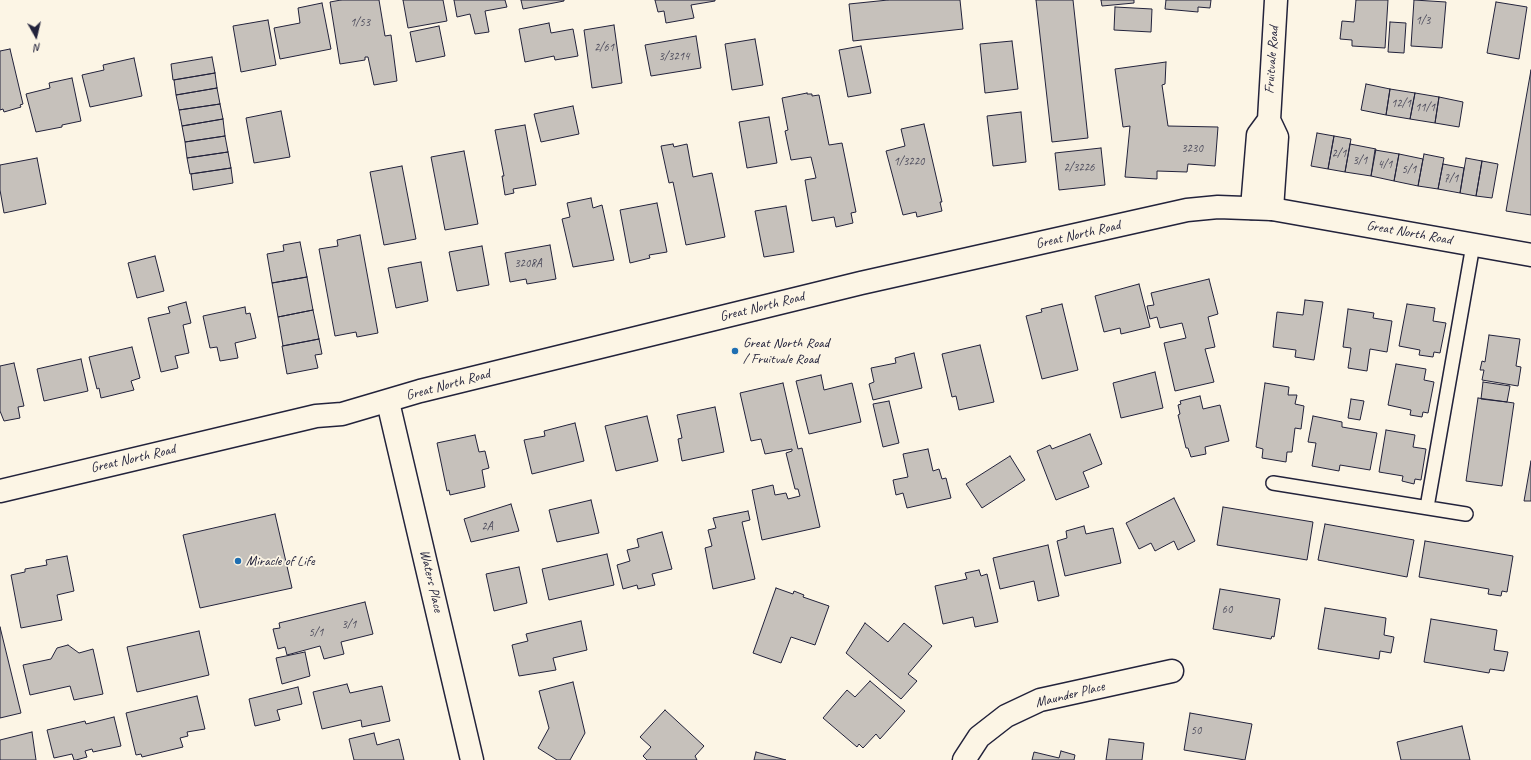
<!DOCTYPE html>
<style>
body{margin:0}
#map{position:relative;width:1531px;height:760px;overflow:hidden;background:#fcf5e5;font-family:Caveat,sans-serif}
canvas{display:block}
.north{position:absolute;left:16px;top:16px;width:40px;height:40px;-webkit-text-stroke:3px #fcf5e5;paint-order:stroke;rotate:172deg;font-size:11px;font-weight:700;line-height:16px;text-align:center;color:#22223b}
.north::after{content:'';display:block;margin:auto;width:14px;height:18px;background:#22223b;clip-path:polygon(50% 0,100% 100%,50% 72%,0 100%)}
</style>
<div id="map">
<canvas width="1531" height="760"></canvas>
<div class="north">N</div>
</div>
<script>
const c = document.querySelector('canvas').getContext('2d');
c.lineJoin = 'round';
function fill(path, color) {
  c.fillStyle = color;
  c.fill(path, 'evenodd');
}
function shape(rows) {
  const path = new Path2D();
  for (const r of rows) {
    path.moveTo(r[0], r[1]);
    for (let i = 2; i < r.length; i += 2) path.lineTo(r[i], r[i + 1]);
  }
  return path;
}
function trace(path, color, width, dash) {
  c.strokeStyle = color;
  c.lineWidth = width;
  c.lineCap = dash ? 'butt' : 'round';
  c.setLineDash(dash || []);
  c.stroke(path);
}
function write(font, color, halo, rows, align = 'center') {
  c.font = font + ' Caveat,sans-serif';
  c.lineWidth = 3.5;
  c.setLineDash([]);
  c.textBaseline = 'middle';
  c.strokeStyle = halo;
  c.fillStyle = color;
  for (const [text, x, y, turn = 0] of rows) {
    c.save();
    c.translate(x, y);
    c.rotate((+turn || 0) * Math.PI / 180);
    c.textAlign = isNaN(turn) ? turn : align;
    if (halo) c.strokeText(text, 0, 0);
    c.fillText(text, 0, 0);
    c.restore();
  }
}
const building = shape([
 [341,0,379,0,385,36,391,35,397,81,374,85,368,57,365,57,365,60,340,64,330,2,341,0],
 [403,0,443,0,447,21,408,28,403,0],
 [454,0,505,0,507,7,485,11,489,32,475,34,470,14,457,17,454,0],
 [521,0,564,0,564,1,523,9,521,0],
 [655,0,715,0,715,1,691,5,694,18,666,23,664,11,658,12,655,0],
 [888,0,960,0,963,29,853,41,849,4,888,0],
 [1036,0,1073,0,1088,138,1052,142,1036,0],
 [1101,0,1134,0,1134,3,1102,6,1101,0],
 [1166,0,1211,0,1210,8,1198,7,1198,12,1165,9,1166,0],
 [1356,0,1388,0,1385,48,1352,46,1352,40,1340,39,1342,21,1354,22,1356,0],
 [1414,0,1446,2,1442,48,1411,46,1414,0],
 [1496,2,1527,7,1519,59,1487,53,1496,2],
 [322,3,331,49,280,59,274,28,300,23,298,8,322,3],
 [1115,7,1152,9,1151,32,1114,30,1115,7],
 [268,20,276,65,241,72,233,26,268,20],
 [1390,22,1406,23,1404,53,1388,52,1390,22],
 [549,23,551,33,573,29,578,56,555,60,554,56,525,62,519,29,549,23],
 [614,25,622,83,592,88,584,30,614,25],
 [439,26,445,56,416,62,410,32,439,26],
 [696,36,701,68,651,76,645,45,696,36],
 [755,39,763,85,732,90,725,44,755,39],
 [1012,41,1018,89,985,93,980,44,1012,41],
 [861,46,871,93,848,97,839,50,861,46],
 [10,49,23,104,20,105,21,107,4,112,3,109,0,110,0,51,10,49],
 [212,57,215,73,173,80,171,64,212,57],
 [134,58,142,96,90,107,82,75,104,70,103,65,134,58],
 [1166,62,1165,84,1162,85,1168,126,1218,127,1215,166,1188,164,1187,172,1157,171,1157,179,1125,177,1130,126,1123,127,1115,69,1166,62],
 [1531,70,1531,215,1506,211,1531,70],
 [215,73,217,88,176,95,174,80,215,73],
 [72,78,81,121,62,125,62,127,36,132,26,94,50,88,49,83,72,78],
 [1366,84,1390,89,1386,115,1361,110,1366,84],
 [217,88,220,104,179,110,176,95,217,88],
 [1390,89,1415,93,1410,119,1386,115,1390,89],
 [807,93,807,94,812,94,812,96,819,95,829,145,842,143,856,212,851,213,853,223,836,227,834,217,812,221,805,180,816,178,811,157,791,160,785,131,788,130,782,98,807,93],
 [1415,93,1439,97,1435,123,1410,119,1415,93],
 [1439,97,1463,102,1459,127,1435,123,1439,97],
 [220,104,223,119,182,126,179,110,220,104],
 [573,106,579,134,541,142,534,114,573,106],
 [281,111,290,157,254,163,246,118,281,111],
 [1021,112,1026,162,993,166,987,116,1021,112],
 [769,117,777,163,747,168,739,122,769,117],
 [223,119,225,136,185,142,182,126,223,119],
 [924,124,942,202,940,202,942,211,917,217,916,212,903,215,886,151,905,146,901,129,924,124],
 [525,125,536,185,513,189,514,193,505,195,502,176,504,176,495,130,525,125],
 [1317,133,1334,136,1328,169,1311,166,1317,133],
 [225,136,228,152,187,158,185,142,225,136],
 [1334,136,1351,139,1345,172,1328,169,1334,136],
 [673,144,674,147,687,144,693,177,712,173,725,237,686,245,673,182,669,183,661,146,673,144],
 [1350,144,1376,149,1371,176,1345,172,1350,144],
 [1101,148,1105,185,1059,190,1055,153,1101,148],
 [1375,150,1399,154,1394,181,1371,176,1375,150],
 [464,151,478,224,445,230,431,157,464,151],
 [228,152,231,168,190,174,187,158,228,152],
 [1399,154,1423,159,1418,186,1394,181,1399,154],
 [1424,154,1444,158,1438,189,1418,186,1424,154],
 [37,158,46,204,4,213,0,190,0,165,37,158],
 [1466,158,1482,161,1476,196,1460,193,1466,158],
 [1482,161,1498,164,1492,198,1476,196,1482,161],
 [1443,164,1464,168,1460,193,1438,189,1443,164],
 [402,166,416,239,384,245,370,172,402,166],
 [231,168,233,183,193,190,191,174,231,168],
 [591,198,593,208,602,205,614,260,573,267,562,219,570,217,567,203,591,198],
 [657,203,667,252,649,255,650,258,630,263,620,210,657,203],
 [786,206,794,252,764,257,755,211,786,206],
 [360,235,378,333,357,337,356,332,335,336,319,249,338,246,337,240,360,235],
 [300,242,307,277,272,283,267,254,284,251,283,245,300,242],
 [550,245,556,279,527,284,526,279,510,282,505,253,550,245],
 [482,246,489,285,457,291,449,252,482,246],
 [155,256,164,291,137,298,128,263,155,256],
 [421,262,428,301,396,308,388,268,421,262],
 [307,277,313,310,278,317,272,283,307,277],
 [1209,279,1218,314,1208,317,1215,347,1205,349,1214,382,1175,391,1164,343,1186,338,1182,323,1160,328,1157,317,1150,319,1147,306,1154,305,1151,293,1209,279],
 [1139,284,1150,327,1121,334,1120,328,1104,332,1095,296,1139,284],
 [1305,300,1323,302,1314,360,1295,357,1296,350,1273,347,1277,312,1303,315,1305,300],
 [186,302,191,323,183,325,189,353,175,356,178,368,161,372,148,318,170,313,168,307,186,302],
 [1062,304,1078,370,1042,379,1026,316,1042,312,1041,309,1062,304],
 [1407,304,1435,308,1433,321,1446,323,1440,353,1434,352,1433,357,1419,355,1420,350,1399,346,1407,304],
 [245,307,246,314,250,313,256,338,235,343,238,358,220,361,217,347,210,348,203,316,245,307],
 [1348,309,1374,313,1373,318,1392,321,1387,352,1370,349,1367,371,1348,368,1351,348,1343,347,1348,309],
 [313,310,319,339,283,346,278,317,313,310],
 [1489,335,1520,339,1516,366,1521,367,1518,386,1482,380,1484,370,1480,370,1482,361,1485,362,1489,335],
 [319,339,322,354,315,355,318,368,287,374,282,346,319,339],
 [980,345,994,402,959,410,956,396,952,397,942,354,980,345],
 [132,347,140,378,131,381,134,390,101,398,99,388,97,389,89,357,132,347],
 [914,353,922,388,873,400,869,384,874,382,871,368,896,363,895,358,914,353],
 [81,359,88,391,44,401,37,369,81,359],
 [14,363,24,406,18,407,20,418,4,421,0,411,0,366,14,363],
 [1396,364,1426,369,1424,380,1434,382,1428,413,1423,412,1422,417,1410,415,1411,410,1388,405,1396,364],
 [1155,372,1163,408,1121,418,1113,383,1155,372],
 [821,375,824,390,852,383,861,422,809,434,796,381,821,375],
 [1483,382,1510,386,1507,402,1481,399,1483,382],
 [783,383,798,449,802,448,820,527,762,540,752,490,773,485,775,495,786,493,788,499,800,496,798,489,795,489,786,453,792,451,792,449,765,454,761,439,751,441,740,393,783,383],
 [1265,383,1289,387,1288,395,1297,395,1295,404,1304,406,1301,429,1295,428,1292,452,1287,452,1286,462,1262,458,1263,449,1256,447,1265,383],
 [1200,396,1203,409,1220,405,1229,441,1205,447,1206,454,1191,457,1188,448,1186,448,1178,415,1180,414,1178,405,1181,404,1180,401,1200,396],
 [1478,398,1514,403,1502,486,1466,481,1478,398],
 [1351,399,1364,401,1360,420,1348,418,1351,399],
 [889,401,899,443,883,447,873,404,889,401],
 [715,407,724,452,682,461,678,439,682,438,677,415,715,407],
 [647,416,658,461,616,471,605,426,647,416],
 [1313,416,1342,422,1342,427,1377,433,1370,470,1340,465,1339,471,1312,466,1316,443,1308,442,1313,416],
 [575,423,584,461,532,474,524,440,545,436,544,431,575,423],
 [1386,430,1415,435,1413,447,1426,449,1421,480,1415,479,1414,484,1402,481,1403,476,1379,472,1386,430],
 [1090,434,1102,464,1083,472,1089,487,1056,500,1037,451,1050,445,1052,449,1090,434],
 [475,435,479,452,485,451,489,468,482,470,485,487,450,495,449,490,447,491,437,443,475,435],
 [928,449,933,471,939,469,942,479,946,478,951,498,907,508,903,493,896,495,893,480,908,477,903,454,928,449],
 [1010,456,1025,480,982,508,966,484,1010,456],
 [1531,461,1531,501,1524,501,1531,461],
 [1174,498,1195,541,1178,550,1174,541,1155,551,1151,543,1139,549,1126,523,1174,498],
 [591,500,599,533,557,542,549,510,591,500],
 [511,504,519,531,471,542,464,519,511,504],
 [1223,507,1313,522,1307,560,1217,545,1223,507],
 [748,511,750,520,742,522,755,579,713,589,705,548,712,546,708,530,716,528,713,518,748,511],
 [275,514,292,588,200,608,183,535,275,514],
 [1325,524,1414,540,1407,577,1318,560,1325,524],
 [1084,526,1086,534,1113,528,1121,563,1065,576,1057,541,1067,538,1066,531,1084,526],
 [662,532,672,569,652,574,655,585,638,589,637,585,623,589,617,565,630,561,627,550,639,547,637,539,662,532],
 [1425,541,1513,556,1507,592,1502,591,1501,596,1488,594,1489,589,1419,577,1425,541],
 [1048,545,1059,596,1038,601,1034,581,1000,589,993,558,1048,545],
 [607,554,614,585,549,600,542,569,607,554],
 [67,556,74,591,57,595,62,620,21,628,11,575,25,572,25,569,47,565,46,560,67,556],
 [519,567,527,603,494,611,486,574,519,567],
 [979,570,981,576,987,574,998,622,975,627,973,617,943,624,935,586,967,579,965,573,979,570],
 [776,588,793,594,794,591,804,595,803,597,829,606,815,645,791,637,781,663,753,653,776,588],
 [1220,589,1280,599,1274,637,1272,636,1271,639,1213,629,1220,589],
 [365,602,373,634,341,642,344,654,324,659,320,646,287,655,285,647,278,649,273,629,280,628,279,623,365,602],
 [1325,608,1386,618,1384,635,1394,637,1391,653,1380,651,1379,659,1318,649,1325,608],
 [1431,619,1497,630,1494,650,1508,652,1504,671,1490,669,1489,673,1424,662,1431,619],
 [581,621,587,650,553,658,556,670,519,676,512,645,528,641,526,634,581,621],
 [865,623,888,642,904,623,932,646,908,674,917,681,901,699,846,653,865,623],
 [0,627,21,713,0,718,0,627],
 [199,631,209,675,137,692,127,647,199,631],
 [68,645,79,653,93,649,103,694,74,700,70,686,30,695,23,665,51,659,57,648,68,645],
 [305,652,310,676,282,684,276,658,305,652],
 [870,681,905,711,880,739,876,734,863,748,859,744,857,747,823,718,847,690,855,697,870,681],
 [573,682,585,733,570,760,557,760,538,748,549,728,539,691,573,682],
 [347,684,350,693,382,686,390,721,362,727,361,720,322,729,313,692,347,684],
 [298,687,302,704,277,710,280,720,255,726,249,699,298,687],
 [197,696,205,729,187,732,188,736,180,738,183,747,142,757,141,754,136,755,126,713,197,696],
 [665,710,704,746,695,756,697,760,647,760,643,756,651,747,640,737,665,710],
 [1190,713,1252,724,1245,760,1184,750,1190,713],
 [114,717,121,746,93,752,92,749,85,751,87,757,76,760,74,760,72,754,54,758,47,730,85,721,86,724,114,717],
 [1462,726,1470,760,1401,760,1397,742,1462,726],
 [32,732,36,760,0,760,0,740,32,732],
 [374,733,377,745,399,739,404,760,354,760,349,739,374,733],
 [1109,739,1144,743,1142,760,1106,760,1109,739],
 [1061,751,1075,755,1074,760,1032,760,1034,752,1059,758,1061,751],
 [756,752,786,760,754,760,756,752]
]);
const service = shape([
 [1273,483,1466,514],
 [1427,507,1473,245]
]);
const minor = shape([
 [388,402,472,760],
 [964,760,979,737,1006,716,1040,700,1172,671]
]);
const tertiary = shape([
 [1252,208,1258,135,1269,120],
 [1272,209,1277,137,1269,120,1276,0]
]);
const primary = shape([
 [0,491,316,416,342,414,420,391,861,283,1187,210,1218,207,1272,209,1531,255]
]);
const markers = [
 [735,351,4,"#1f6fb2"],
 [238,561,4,"#1f6fb2"]
];
const numberNames = [
 ["1/3",1423,21],
 ["1/53",360,23],
 ["2/61",604,48],
 ["3/3214",674,57],
 ["12/1",1401,104],
 ["11/1",1425,108],
 ["3230",1192,149],
 ["2/1",1339,154],
 ["3/1",1360,161],
 ["1/3220",909,162],
 ["4/1",1385,165],
 ["2/3226",1079,168],
 ["5/1",1409,170],
 ["7/1",1451,179],
 ["3208A",528,264],
 ["2A",487,527],
 ["60",1227,610],
 ["3/1",349,625],
 ["5/1",316,633],
 ["50",1196,731]
];
const streetNames = [
 ["Fruitvale Road",1272,60,-86],
 ["Great North Road",1409,233,10],
 ["Great North Road",1078,235,-13],
 ["Great North Road",762,307,-14],
 ["Great North Road",448,385,-15],
 ["Great North Road",133,459,-13],
 ["Waters Place",431,581,77],
 ["Maunder Place",1070,695,-14]
];
const poiNames = [
 ["Great North Road",743,343],
 ["/ Fruitvale Road",743,359],
 ["Miracle of Life",246,561]
];
fill(building, '#c6c1bb');
trace(building, '#22223b', 1);
trace(service, '#22223b', 16);
trace(minor, '#22223b', 25);
trace(tertiary, '#22223b', 25);
trace(primary, '#22223b', 25);
trace(service, '#fcf5e5', 13);
trace(minor, '#fcf5e5', 22);
trace(tertiary, '#fcf5e5', 22);
trace(primary, '#fcf5e5', 22);
for (const [x, y, r, color] of markers) {
  const dot = new Path2D();
  dot.arc(x, y, r, 0, 2 * Math.PI);
  c.fillStyle = color;
  c.fill(dot);
  trace(dot, '#fcf5e5', 1.5);
}
write('12px', '#4b4a5b', null, numberNames);
write('14px', '#22223b', '#fcf5e5', streetNames);
write('14px', '#22223b', '#fcf5e5', poiNames, 'left');
</script>
